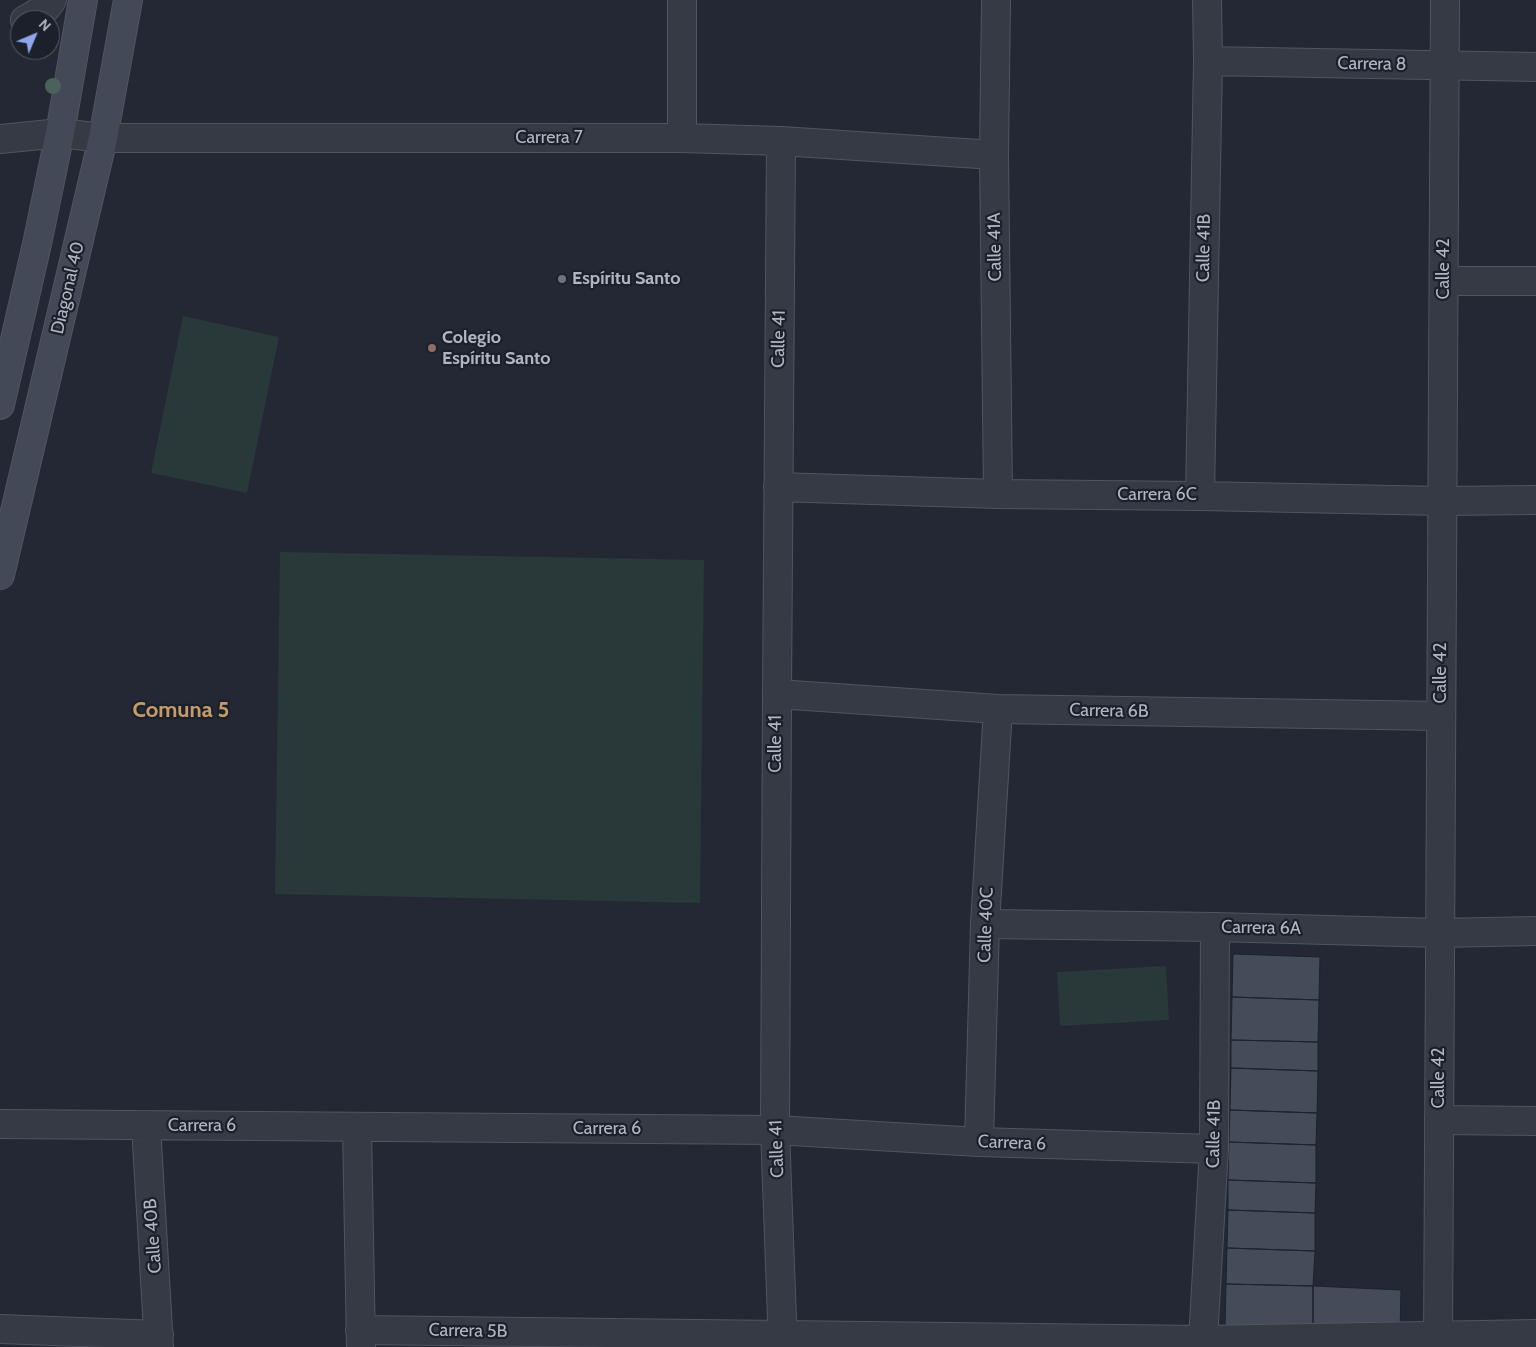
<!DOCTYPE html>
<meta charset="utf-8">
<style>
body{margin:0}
#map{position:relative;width:1536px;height:1347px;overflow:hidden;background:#232834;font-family:Cabin,sans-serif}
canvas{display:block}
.north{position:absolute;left:10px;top:10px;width:50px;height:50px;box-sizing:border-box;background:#1b202a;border:1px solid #575c67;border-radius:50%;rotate:45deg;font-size:14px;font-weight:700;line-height:20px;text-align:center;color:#b0b5c2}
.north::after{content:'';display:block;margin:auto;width:18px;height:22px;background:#8ea7e9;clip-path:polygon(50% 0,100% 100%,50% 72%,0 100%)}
</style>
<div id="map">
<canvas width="1536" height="1347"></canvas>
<div class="north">N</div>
</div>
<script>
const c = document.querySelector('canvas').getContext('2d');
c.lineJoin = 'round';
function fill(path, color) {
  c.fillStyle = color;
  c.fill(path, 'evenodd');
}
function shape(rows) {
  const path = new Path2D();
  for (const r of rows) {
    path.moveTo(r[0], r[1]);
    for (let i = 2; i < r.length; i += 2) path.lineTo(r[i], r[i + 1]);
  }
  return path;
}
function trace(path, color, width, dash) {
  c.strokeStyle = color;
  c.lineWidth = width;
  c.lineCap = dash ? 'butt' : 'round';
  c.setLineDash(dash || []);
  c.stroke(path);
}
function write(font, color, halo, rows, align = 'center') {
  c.font = font + ' Cabin,sans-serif';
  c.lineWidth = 4.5;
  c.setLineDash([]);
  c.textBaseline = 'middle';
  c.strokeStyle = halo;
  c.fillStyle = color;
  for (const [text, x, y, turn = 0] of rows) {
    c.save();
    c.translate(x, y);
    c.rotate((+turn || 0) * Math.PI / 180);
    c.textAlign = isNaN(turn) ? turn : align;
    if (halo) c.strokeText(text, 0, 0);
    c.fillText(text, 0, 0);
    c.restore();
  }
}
const green = shape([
 [183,316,279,337,247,493,151,473],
 [280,552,704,560,700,903,275,894],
 [1166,966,1169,1020,1060,1026,1057,972]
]);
const building = shape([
 [1233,954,1320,957,1319,1000,1232,997,1233,954],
 [1232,997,1319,1000,1318,1042,1231,1040,1232,997],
 [1231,1040,1318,1042,1318,1071,1231,1068,1231,1040],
 [1231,1068,1318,1071,1317,1113,1230,1110,1231,1068],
 [1230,1110,1317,1113,1316,1145,1229,1142,1230,1110],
 [1229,1142,1316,1145,1316,1183,1228,1180,1229,1142],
 [1228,1180,1316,1183,1315,1213,1228,1210,1228,1180],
 [1228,1210,1315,1213,1315,1251,1227,1248,1228,1210],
 [1227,1248,1315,1251,1313,1286,1226,1284,1227,1248],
 [1226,1284,1313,1286,1313,1329,1225,1327,1226,1284],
 [1313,1286,1401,1290,1400,1332,1313,1329,1313,1286]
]);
const minor = shape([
 [996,0,994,155,998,494],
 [25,20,46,8,52,0],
 [1208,61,1536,67],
 [103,138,682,138,781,141,994,155],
 [682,138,682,0],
 [781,141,777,694,775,1130,783,1347],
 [1444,281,1536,281],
 [778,487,998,494,1200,496,1442,501,1536,500],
 [1200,496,1208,61,1207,0],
 [777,694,998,709,1441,716],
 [985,924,1215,927,1440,933,1536,931],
 [1439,1120,1536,1121],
 [0,1124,775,1130,979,1142,1214,1149],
 [146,1126,159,1347],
 [357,1127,361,1347],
 [979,1142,985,924,998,709],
 [0,1329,159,1335],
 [360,1330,1203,1340,1536,1334],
 [1203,1340,1214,1149,1215,927]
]);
const tertiary = shape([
 [0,139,60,133,103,138],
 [1438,1347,1445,0]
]);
const secondary = shape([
 [0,405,37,244,60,133,83,0],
 [0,575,103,138,128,0]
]);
const trees = [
 [53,86]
];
const markers = [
 [562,279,5,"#6b7280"],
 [432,348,5,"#8d6e63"]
];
const streetNames = [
 ["Carrera 8",1372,64,1],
 ["Carrera 7",549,138],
 ["Calle 41A",995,247,-91],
 ["Calle 41B",1204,248,-89],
 ["Calle 42",1444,269,-90],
 ["Diagonal 40",68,288,-77],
 ["Calle 41",779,339,-89],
 ["Carrera 6C",1157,495],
 ["Calle 42",1441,673,-90],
 ["Carrera 6B",1109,711,1],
 ["Calle 41",776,744,-90],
 ["Calle 40C",986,925,-88],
 ["Carrera 6A",1261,928,1],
 ["Calle 42",1439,1078,-90],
 ["Carrera 6",202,1126],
 ["Carrera 6",607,1129],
 ["Calle 41B",1214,1134,-89],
 ["Carrera 6",1012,1143,2],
 ["Calle 41",777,1149,-92],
 ["Calle 40B",153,1236,-94],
 ["Carrera 5B",468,1331,1]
];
const poiNames = [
 ["Espíritu Santo",572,279],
 ["Colegio",442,338],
 ["Espíritu Santo",442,359]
];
const districtNames = [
 ["Comuna 5",181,711]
];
fill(green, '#293839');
fill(building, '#444b59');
trace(building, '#1d222c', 1);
trace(minor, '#505560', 30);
trace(tertiary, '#505560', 30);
trace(secondary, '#505560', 30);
trace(minor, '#363a45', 28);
trace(tertiary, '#363a45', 28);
trace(secondary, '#444958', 28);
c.fillStyle = '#4b6159';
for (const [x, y] of trees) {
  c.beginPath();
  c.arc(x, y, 8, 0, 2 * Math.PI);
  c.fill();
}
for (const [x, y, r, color] of markers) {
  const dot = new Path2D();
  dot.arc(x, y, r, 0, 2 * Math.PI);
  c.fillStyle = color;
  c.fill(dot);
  trace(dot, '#1b202a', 2);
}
write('18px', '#b0b5c2', '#1b202a', streetNames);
write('bold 18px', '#b0b5c2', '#1b202a', poiNames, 'left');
write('bold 22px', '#c49b69', '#1b202a', districtNames);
</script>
